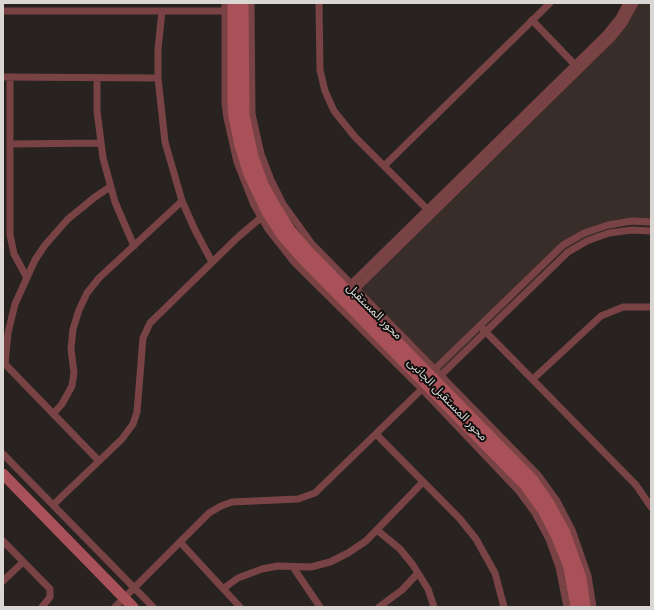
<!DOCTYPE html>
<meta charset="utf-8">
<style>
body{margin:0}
#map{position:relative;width:654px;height:610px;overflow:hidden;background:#282321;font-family:Roboto,sans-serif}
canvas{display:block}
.frame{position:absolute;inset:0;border:4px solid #d9d6d4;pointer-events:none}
</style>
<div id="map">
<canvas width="654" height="610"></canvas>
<div class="frame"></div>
</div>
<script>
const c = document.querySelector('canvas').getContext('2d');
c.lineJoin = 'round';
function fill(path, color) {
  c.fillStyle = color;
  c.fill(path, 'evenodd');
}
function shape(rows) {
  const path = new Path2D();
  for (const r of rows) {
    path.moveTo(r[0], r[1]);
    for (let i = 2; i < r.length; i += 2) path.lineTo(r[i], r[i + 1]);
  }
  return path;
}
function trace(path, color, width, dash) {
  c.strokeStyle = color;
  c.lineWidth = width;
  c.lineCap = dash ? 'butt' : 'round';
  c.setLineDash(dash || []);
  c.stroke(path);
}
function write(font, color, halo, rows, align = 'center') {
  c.font = font + ' Roboto,"Noto Sans Arabic",sans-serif';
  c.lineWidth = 4;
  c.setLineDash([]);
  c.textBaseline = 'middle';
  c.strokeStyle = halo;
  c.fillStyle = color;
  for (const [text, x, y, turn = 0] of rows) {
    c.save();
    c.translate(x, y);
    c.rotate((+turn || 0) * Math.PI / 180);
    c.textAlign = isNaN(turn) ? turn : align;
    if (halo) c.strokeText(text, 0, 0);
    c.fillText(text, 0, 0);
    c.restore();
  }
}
const built = shape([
 [631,3,651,3,651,226,629,225,609,229,580,241,562,252,431,381,346,294,606,38,625,13]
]);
const street = shape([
 [225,3,225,103,227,118,237,162,254,205,268,229,294,262,422,389,518,490,535,513,549,539,559,567,567,607],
 [251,3,252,114,261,154,271,180,283,204,312,244,538,475,557,501,572,530,588,576,593,607],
 [319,3,320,70,325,91,334,111,355,137,430,212],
 [3,11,229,11],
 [162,11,158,49,158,78,165,142,182,201,195,230,212,262],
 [532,20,578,68],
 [3,77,158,78],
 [10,77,10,235,14,254,26,276],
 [97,78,97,111,103,158,115,202,134,246],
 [10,144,100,143],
 [384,166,550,3],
 [349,286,606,34,619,18,627,3],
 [353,292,612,38,624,23,635,3],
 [483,329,636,485,651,507],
 [3,362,99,461],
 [5,364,8,333,15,304,35,260,45,245,68,219,95,197,110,187],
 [433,371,563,245,584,233,608,225,632,221,651,222],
 [439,377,568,252,587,241,609,233,632,230,651,231],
 [533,379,601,316,623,307,651,307],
 [53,414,62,404,72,386,74,373,71,349,73,329,79,310,87,293,99,278,182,201],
 [376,434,460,519,476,539,495,573,504,607],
 [3,454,153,607],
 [53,505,122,439,133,424,137,412,143,338,150,323,237,238,264,215],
 [377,530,400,549,413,565,428,589,434,607],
 [3,541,50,589,50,597,42,607],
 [180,542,240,607],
 [293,567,320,607],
 [3,581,23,562],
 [224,588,238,578,262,569,278,566,311,567,330,562,348,553,366,541,423,482],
 [115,607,209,513,221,506,232,502,298,499,315,493,422,389,425,389],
 [379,607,402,590,418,573]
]);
const secondary = shape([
 [233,3,233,103,234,117,240,145,249,174,267,212,282,235,300,256,525,485,543,510,557,537,568,565,576,607],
 [243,3,244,115,253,157,263,184,276,208,290,230,307,250,532,479,550,505,565,533,581,578,585,607],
 [3,474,133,607]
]);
const streetNames = [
 ["محور المستقبل",374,312,45],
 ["محور المستقبل الجانبى",447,400,46]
];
fill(built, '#382d29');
trace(street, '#794345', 7);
trace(secondary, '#a85158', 11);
write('12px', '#d9d6d4', '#0f0d0c', streetNames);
</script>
